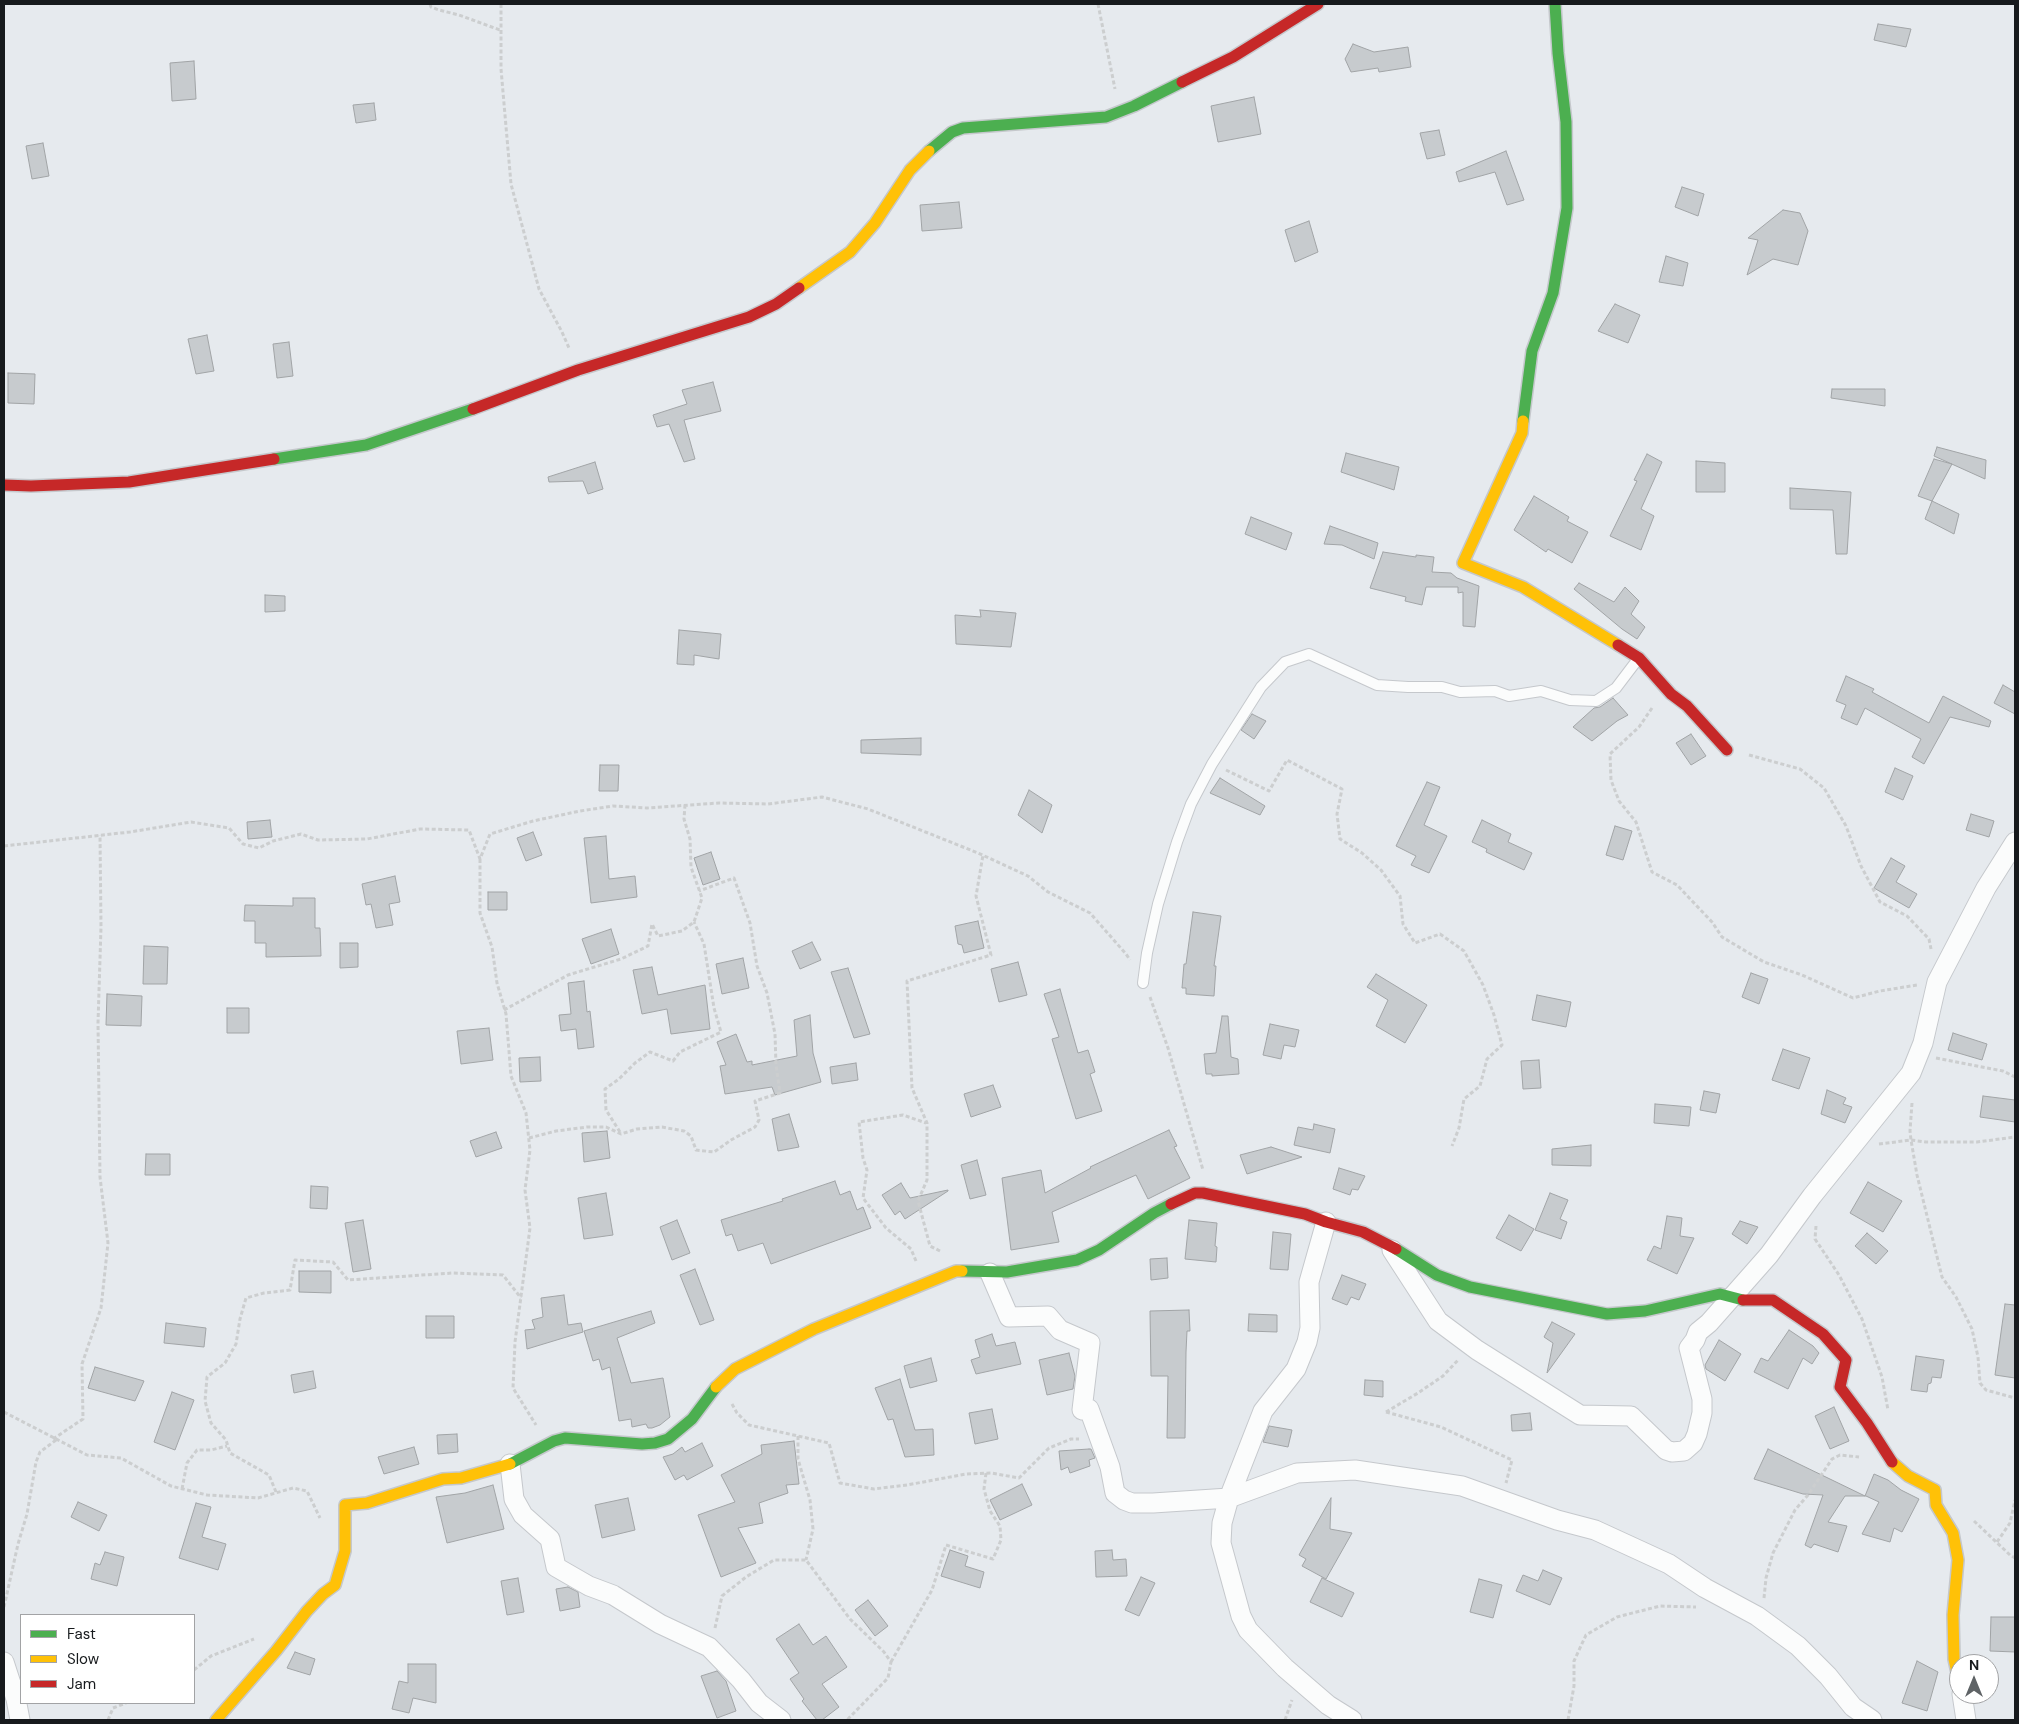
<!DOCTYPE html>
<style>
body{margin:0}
#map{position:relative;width:2019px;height:1724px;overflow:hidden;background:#e6eaee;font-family:"DM Sans",sans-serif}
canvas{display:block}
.frame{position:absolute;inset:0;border:5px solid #171a1d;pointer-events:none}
.legend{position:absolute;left:20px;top:1614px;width:175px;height:90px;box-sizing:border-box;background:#fff;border:1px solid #a2a3a5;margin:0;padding:6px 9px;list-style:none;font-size:15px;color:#171a1d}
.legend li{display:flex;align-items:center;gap:10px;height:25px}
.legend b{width:25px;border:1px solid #a2a3a5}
.north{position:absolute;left:1949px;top:1654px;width:50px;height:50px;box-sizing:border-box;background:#fff;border:1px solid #a2a3a5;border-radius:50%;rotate:0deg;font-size:14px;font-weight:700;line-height:20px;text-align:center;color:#171a1d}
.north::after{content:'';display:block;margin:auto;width:18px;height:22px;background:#5f6366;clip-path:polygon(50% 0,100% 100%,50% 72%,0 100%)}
</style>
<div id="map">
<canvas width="2019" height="1724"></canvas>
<div class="frame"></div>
<ul class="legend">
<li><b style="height:6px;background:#4caf50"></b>Fast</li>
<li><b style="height:6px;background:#ffc107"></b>Slow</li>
<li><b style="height:6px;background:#c62828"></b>Jam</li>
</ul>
<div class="north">N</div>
</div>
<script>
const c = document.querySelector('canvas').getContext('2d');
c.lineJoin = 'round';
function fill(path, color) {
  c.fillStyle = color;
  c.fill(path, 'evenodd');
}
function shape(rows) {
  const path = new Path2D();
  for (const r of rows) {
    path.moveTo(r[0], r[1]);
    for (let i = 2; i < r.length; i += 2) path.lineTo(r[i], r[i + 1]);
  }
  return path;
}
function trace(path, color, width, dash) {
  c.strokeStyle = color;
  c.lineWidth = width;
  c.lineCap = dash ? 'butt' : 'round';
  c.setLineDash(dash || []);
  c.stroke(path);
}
const building = shape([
 [1878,24,1911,29,1906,47,1874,40,1878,24],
 [1353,44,1374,52,1408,47,1411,67,1379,72,1378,68,1351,72,1345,59,1353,44],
 [194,61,196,99,172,101,170,63,194,61],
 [1254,97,1261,134,1218,142,1211,106,1254,97],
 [374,103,376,120,356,123,353,105,374,103],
 [1439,130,1445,155,1427,159,1420,133,1439,130],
 [43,143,49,176,32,179,26,146,43,143],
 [1506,151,1524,200,1507,205,1495,172,1459,182,1456,172,1506,151],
 [1682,187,1704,194,1698,216,1675,207,1682,187],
 [959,202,962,228,922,231,920,205,959,202],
 [1783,210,1800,213,1808,231,1798,265,1773,259,1747,275,1758,240,1748,238,1783,210],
 [1309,221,1318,252,1295,262,1285,230,1309,221],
 [1666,256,1688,263,1683,286,1659,282,1666,256],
 [1615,304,1640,315,1628,343,1598,331,1615,304],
 [207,335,214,371,196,374,188,339,207,335],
 [289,342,293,376,277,378,273,344,289,342],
 [8,373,35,374,34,404,8,403,8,373],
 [713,382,721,411,684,420,695,459,684,462,669,424,657,427,653,415,687,404,682,390,713,382],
 [1832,389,1885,389,1885,406,1831,398,1832,389],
 [1937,447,1986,460,1985,479,1934,456,1937,447],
 [1346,453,1399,467,1394,490,1341,472,1346,453],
 [1647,454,1662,462,1641,509,1654,516,1641,550,1610,536,1637,481,1634,480,1647,454],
 [1934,459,1952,464,1932,501,1918,496,1934,459],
 [1696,461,1725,463,1725,492,1696,492,1696,461],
 [595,462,603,489,588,494,583,481,549,482,548,477,595,462],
 [1790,488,1851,492,1847,554,1836,554,1833,510,1790,509,1790,488],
 [1534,496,1569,517,1567,521,1588,532,1572,563,1548,549,1546,552,1514,530,1534,496],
 [1932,501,1959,514,1954,534,1925,519,1932,501],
 [1251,517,1292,533,1286,550,1245,534,1251,517],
 [1330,526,1378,543,1374,559,1342,545,1324,544,1330,526],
 [1383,552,1416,557,1416,555,1434,557,1432,572,1451,573,1457,578,1479,586,1475,627,1463,626,1463,592,1458,593,1458,587,1426,587,1422,605,1405,601,1406,597,1370,588,1383,552],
 [1579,583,1614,602,1625,587,1639,601,1631,614,1645,627,1637,639,1622,629,1574,589,1579,583],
 [265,595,285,596,285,611,265,612,265,595],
 [980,610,1016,613,1011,647,956,644,955,615,981,617,980,610],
 [679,630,721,634,719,659,694,655,694,665,677,664,679,630],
 [1846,676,1874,689,1872,692,1929,723,1943,696,1991,721,1989,727,1950,717,1924,764,1912,757,1921,739,1865,708,1857,725,1841,718,1846,705,1836,701,1846,676],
 [2003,685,2015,692,2015,714,1994,703,2003,685],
 [1613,698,1628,715,1617,721,1592,741,1573,727,1594,708,1600,707,1613,698],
 [1252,714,1266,721,1254,739,1241,730,1252,714],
 [1691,734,1706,756,1691,765,1676,743,1691,734],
 [921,738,921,755,861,753,861,740,921,738],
 [600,765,619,765,618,791,599,791,600,765],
 [1895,768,1913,776,1903,800,1885,792,1895,768],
 [1220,778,1265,806,1260,815,1210,793,1220,778],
 [1427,782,1440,787,1424,825,1447,836,1429,873,1411,865,1416,856,1396,846,1427,782],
 [1029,790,1052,805,1042,833,1018,815,1029,790],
 [1971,814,1994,821,1989,837,1966,830,1971,814],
 [270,820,272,837,248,839,247,822,270,820],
 [1482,820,1511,834,1508,842,1532,853,1524,870,1486,852,1487,849,1472,842,1482,820],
 [1615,826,1632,831,1623,860,1606,855,1615,826],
 [533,832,542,855,526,861,517,838,533,832],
 [606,836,609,879,635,876,637,897,591,903,584,838,606,836],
 [711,852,720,879,703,885,694,858,711,852],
 [1891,858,1905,866,1896,882,1917,894,1909,908,1874,888,1891,858],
 [395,876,400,902,389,904,393,925,376,928,371,904,366,905,362,884,395,876],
 [488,892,507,892,507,910,488,910,488,892],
 [293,898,315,898,315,928,320,928,321,956,266,957,266,943,255,943,255,921,244,921,245,905,293,906,293,898],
 [1193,912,1221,916,1214,966,1216,966,1214,996,1186,994,1186,988,1182,988,1184,964,1186,964,1193,912],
 [978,921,984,948,964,953,962,945,958,944,955,926,978,921],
 [611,929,619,954,591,964,582,939,611,929],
 [812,942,821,960,800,969,792,951,812,942],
 [340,943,358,943,358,967,340,968,340,943],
 [144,946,168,947,167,984,143,984,144,946],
 [743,958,749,988,722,994,716,964,743,958],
 [1018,962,1027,995,999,1002,991,969,1018,962],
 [652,967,658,995,705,985,710,1029,671,1034,667,1009,642,1014,633,970,652,967],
 [848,968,870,1034,854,1038,831,972,848,968],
 [1751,973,1768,979,1759,1004,1742,997,1751,973],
 [1376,974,1427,1005,1405,1043,1376,1026,1388,1000,1367,987,1376,974],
 [584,981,587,1012,590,1011,594,1047,578,1049,576,1029,561,1031,559,1015,571,1014,568,983,584,981],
 [1060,989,1078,1053,1088,1050,1095,1072,1090,1074,1102,1111,1076,1119,1052,1039,1059,1037,1044,994,1060,989],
 [107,994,142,996,141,1026,106,1025,107,994],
 [1537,995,1571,1002,1566,1027,1532,1020,1537,995],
 [227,1008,249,1008,249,1033,227,1033,227,1008],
 [810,1015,813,1053,821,1082,775,1095,772,1087,725,1094,720,1066,726,1065,717,1042,736,1034,747,1062,752,1061,752,1065,797,1056,794,1020,810,1015],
 [1222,1016,1228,1016,1231,1057,1238,1059,1239,1074,1212,1076,1212,1074,1206,1074,1204,1054,1216,1053,1222,1016],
 [1270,1024,1299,1030,1295,1047,1284,1045,1281,1059,1263,1055,1270,1024],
 [489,1028,493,1060,461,1064,457,1031,489,1028],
 [1953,1033,1987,1044,1982,1060,1948,1050,1953,1033],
 [1783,1049,1810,1058,1799,1089,1772,1080,1783,1049],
 [540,1057,541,1081,520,1082,519,1058,540,1057],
 [1539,1060,1541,1088,1523,1089,1521,1061,1539,1060],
 [856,1063,858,1080,832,1084,830,1067,856,1063],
 [993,1085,1001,1107,971,1117,964,1094,993,1085],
 [1827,1090,1846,1098,1843,1104,1852,1107,1845,1123,1821,1114,1827,1090],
 [1704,1091,1720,1094,1716,1113,1700,1110,1704,1091],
 [1983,1096,2015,1100,2015,1122,1980,1117,1983,1096],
 [1655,1104,1691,1107,1689,1126,1654,1123,1655,1104],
 [789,1114,799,1147,778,1151,772,1119,789,1114],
 [1314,1124,1335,1129,1330,1153,1294,1145,1298,1127,1313,1130,1314,1124],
 [1169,1130,1177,1146,1174,1147,1190,1178,1148,1199,1136,1175,1052,1212,1059,1242,1011,1250,1002,1178,1041,1170,1045,1193,1091,1168,1090,1167,1169,1130],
 [607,1131,610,1158,584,1162,582,1133,607,1131],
 [496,1132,502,1148,476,1157,470,1141,496,1132],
 [1591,1145,1591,1166,1552,1165,1552,1149,1591,1145],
 [1271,1147,1302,1157,1247,1174,1240,1155,1271,1147],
 [146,1154,170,1154,170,1175,145,1175,146,1154],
 [977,1160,986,1195,970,1199,961,1165,977,1160],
 [1339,1168,1365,1176,1358,1190,1352,1189,1350,1195,1333,1189,1339,1168],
 [835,1181,840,1195,850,1191,857,1210,863,1207,871,1228,771,1264,763,1243,738,1251,732,1234,726,1236,721,1220,783,1201,782,1199,835,1181],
 [1868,1182,1902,1201,1883,1232,1850,1213,1868,1182],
 [901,1183,910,1198,948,1190,948,1191,905,1219,900,1211,895,1215,882,1195,901,1183],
 [311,1186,328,1187,327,1209,310,1208,311,1186],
 [606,1193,613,1235,584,1239,578,1198,606,1193],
 [1550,1193,1568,1200,1560,1219,1567,1222,1561,1239,1535,1230,1550,1193],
 [1509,1215,1534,1229,1521,1251,1496,1238,1509,1215],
 [1667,1216,1682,1218,1680,1236,1694,1238,1677,1274,1647,1260,1654,1246,1661,1249,1667,1216],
 [363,1220,371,1269,353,1272,345,1223,363,1220],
 [677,1220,690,1253,672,1260,660,1227,677,1220],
 [1189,1220,1217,1223,1215,1246,1217,1247,1216,1262,1185,1259,1189,1220],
 [1740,1221,1758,1227,1747,1244,1732,1234,1740,1221],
 [1273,1232,1291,1234,1288,1270,1270,1269,1273,1232],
 [1867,1233,1888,1251,1876,1264,1855,1246,1867,1233],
 [1167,1258,1168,1278,1151,1280,1150,1259,1167,1258],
 [695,1269,714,1320,700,1325,680,1275,695,1269],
 [299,1271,331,1271,331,1293,299,1292,299,1271],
 [1342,1275,1366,1284,1359,1300,1351,1297,1347,1305,1332,1299,1342,1275],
 [564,1295,568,1325,581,1323,583,1332,527,1349,525,1330,535,1329,532,1320,543,1317,541,1298,564,1295],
 [2005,1304,2015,1305,2015,1378,1995,1375,2005,1304],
 [1189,1310,1190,1331,1187,1331,1186,1352,1185,1438,1167,1438,1168,1376,1151,1376,1150,1311,1189,1310],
 [651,1311,655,1323,617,1338,631,1383,663,1378,670,1417,660,1425,652,1428,648,1428,646,1424,632,1427,631,1419,619,1421,610,1367,602,1370,599,1359,593,1361,584,1331,651,1311],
 [1249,1314,1277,1315,1277,1332,1248,1331,1249,1314],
 [426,1316,454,1316,454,1338,426,1338,426,1316],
 [1552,1322,1575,1334,1547,1373,1553,1343,1544,1337,1552,1322],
 [166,1323,206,1328,204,1347,164,1343,166,1323],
 [1789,1330,1813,1346,1819,1353,1812,1364,1803,1358,1788,1389,1754,1372,1761,1358,1768,1361,1789,1330],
 [992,1334,996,1346,1015,1342,1021,1364,976,1374,971,1360,980,1357,975,1340,992,1334],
 [1719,1340,1741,1354,1725,1381,1706,1369,1705,1365,1719,1340],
 [1069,1353,1075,1376,1073,1389,1047,1395,1039,1360,1069,1353],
 [1916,1356,1944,1360,1941,1378,1932,1377,1931,1383,1928,1384,1927,1392,1911,1390,1916,1356],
 [931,1358,937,1381,910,1388,904,1366,931,1358],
 [95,1367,144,1381,135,1401,88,1388,95,1367],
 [313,1371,316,1388,294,1393,291,1375,313,1371],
 [900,1379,915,1430,933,1429,934,1455,905,1457,893,1419,888,1420,875,1388,900,1379],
 [1365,1380,1383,1381,1383,1397,1364,1395,1365,1380],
 [172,1392,194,1400,175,1450,154,1442,172,1392],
 [1834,1407,1849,1441,1830,1449,1815,1416,1834,1407],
 [992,1409,998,1439,975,1444,969,1413,992,1409],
 [1530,1413,1532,1430,1512,1431,1511,1415,1530,1413],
 [1269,1426,1292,1430,1288,1447,1263,1442,1269,1426],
 [457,1434,458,1452,438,1454,437,1435,457,1434],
 [794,1441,799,1484,786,1485,788,1493,759,1503,763,1523,738,1528,756,1563,721,1577,698,1515,735,1502,721,1475,762,1454,761,1445,794,1441],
 [702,1443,713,1466,687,1480,684,1475,675,1480,663,1457,673,1454,682,1447,685,1452,702,1443],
 [414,1447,419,1464,384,1474,378,1457,414,1447],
 [1089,1449,1091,1449,1095,1458,1089,1460,1090,1466,1070,1473,1068,1467,1061,1470,1059,1451,1089,1449],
 [1768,1449,1865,1496,1874,1474,1888,1480,1901,1490,1919,1499,1902,1532,1894,1528,1890,1542,1862,1534,1879,1502,1866,1496,1845,1496,1828,1522,1847,1526,1838,1552,1814,1544,1811,1548,1805,1545,1823,1495,1803,1494,1754,1479,1768,1449],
 [1022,1484,1032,1505,1000,1520,990,1500,1022,1484],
 [493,1485,504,1529,447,1543,436,1497,465,1493,493,1485],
 [628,1498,635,1530,602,1538,595,1505,628,1498],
 [1331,1498,1330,1529,1352,1533,1326,1579,1302,1566,1306,1559,1299,1555,1331,1498],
 [78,1502,107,1515,99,1531,71,1517,78,1502],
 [196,1503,211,1507,202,1537,226,1544,218,1570,179,1558,196,1503],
 [950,1550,968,1556,965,1566,984,1572,980,1588,941,1576,950,1550],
 [1112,1550,1113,1560,1126,1559,1127,1576,1096,1577,1095,1551,1112,1550],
 [105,1552,124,1557,117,1586,91,1579,95,1563,100,1565,105,1552],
 [1543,1570,1562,1578,1550,1605,1516,1591,1523,1575,1538,1581,1543,1570],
 [1141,1577,1155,1583,1139,1616,1125,1610,1141,1577],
 [518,1578,524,1612,507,1615,501,1581,518,1578],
 [1322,1578,1354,1593,1342,1617,1310,1602,1322,1578],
 [1479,1579,1502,1585,1493,1618,1470,1612,1479,1579],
 [568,1587,578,1592,580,1607,560,1611,556,1589,568,1587],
 [868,1600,888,1626,875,1636,855,1610,868,1600],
 [1991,1617,2015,1617,2015,1652,1990,1651,1991,1617],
 [799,1624,813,1645,826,1636,847,1667,822,1684,839,1707,822,1720,817,1720,802,1701,804,1699,790,1679,799,1673,776,1639,799,1624],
 [295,1652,315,1659,310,1675,287,1668,295,1652],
 [1917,1661,1938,1672,1927,1711,1902,1703,1917,1661],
 [408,1664,436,1664,436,1703,413,1698,409,1713,392,1709,399,1681,408,1683,408,1664],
 [717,1671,726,1681,736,1711,717,1718,701,1676,717,1671]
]);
const path = shape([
 [430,4,431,7,439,10,459,15,500,30],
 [501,4,501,69,511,184,539,289,562,332,569,348],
 [1098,4,1115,89],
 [1652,708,1639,727,1610,754,1611,780,1619,801,1636,822,1652,872,1677,885,1712,922,1722,937,1764,962,1802,975,1853,998,1880,991,1917,985],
 [1749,755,1800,769,1824,788,1846,826,1861,866,1880,902,1907,916,1929,939,1931,949],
 [1226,770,1269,791,1287,760,1342,789,1337,814,1340,839,1362,853,1381,870,1400,896,1403,924,1415,943,1440,934,1464,951,1483,985,1494,1015,1502,1045,1487,1059,1480,1086,1464,1099,1459,1128,1452,1146],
 [4,846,130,832,191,822,229,828,243,844,259,848,273,841,301,834,318,840,367,839,420,829,469,830,480,859,490,834,533,821,580,811,613,806,647,808,719,803,768,804,822,797,868,809,978,853,1028,876,1048,892,1090,913,1126,954,1130,960],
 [480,859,480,913,492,947,497,983,506,1014,511,1076,526,1113,530,1150,525,1190,530,1228,515,1342,513,1388,536,1425],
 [1150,997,1168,1048,1203,1170],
 [504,1010,568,975,621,959,648,946,652,924,658,936,682,931,694,922,702,898,691,867,690,839,684,819,685,805],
 [1936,1058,2003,1071,2015,1077],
 [1912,1103,1910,1131,1911,1140,1917,1175,1942,1277,1956,1297,1972,1329,1978,1357,1980,1383,1986,1390,2015,1398],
 [620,1132,606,1110,605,1089,619,1079,635,1063,650,1052,673,1061,680,1052,721,1032,714,1008,704,944,694,922],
 [529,1138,556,1131,587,1127,606,1127,621,1134,637,1129,662,1127,684,1131,691,1136,696,1150,714,1152,731,1140,755,1127,759,1120,755,1101,780,1093,776,1065,775,1034,767,993,757,966,750,923,734,878,699,891],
 [1879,1144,1911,1140,1926,1142,1977,1142,2015,1137],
 [1816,1226,1815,1239,1839,1275,1862,1319,1882,1377,1888,1410],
 [940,1251,930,1246,918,1201,927,1180,927,1123,912,1088,907,981,991,955,976,896,983,855],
 [916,1261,911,1249,886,1228,863,1198,867,1170,863,1158,859,1122,903,1115,926,1123],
 [732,1404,737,1413,749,1425,829,1443,840,1483,874,1489,907,1485,966,1474,991,1473,1019,1478,1049,1448,1071,1439,1079,1439],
 [4,1412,87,1455,121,1458,171,1486,207,1495,258,1498,293,1488,307,1491,320,1518],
 [1386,1412,1418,1393,1443,1376,1459,1359],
 [1386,1412,1441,1427,1512,1460,1506,1483],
 [798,1436,798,1459,810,1500,813,1529,806,1560],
 [53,1439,83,1419,82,1364,101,1308,108,1243,100,1177,98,1023,101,927,100,835],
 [182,1489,187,1463,197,1450,211,1450,227,1446],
 [276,1492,269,1475,230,1453,226,1440,211,1423,205,1401,207,1377,225,1363,236,1344,240,1319,246,1298,264,1293,290,1290,295,1260,333,1262,348,1280,453,1273,503,1275,521,1298],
 [1974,1521,2010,1555,2015,1558],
 [1997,1542,2010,1523,2015,1500],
 [1764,1598,1766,1578,1773,1553,1795,1510,1808,1495,1832,1459,1840,1455,1859,1457],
 [4,1607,18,1544,27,1514,36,1462,40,1452,56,1440],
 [715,1628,722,1596,746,1577,774,1560,806,1560,850,1619,884,1652,891,1662,888,1678,847,1720],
 [891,1662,932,1590,946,1545,993,1559,1001,1540,1000,1526,990,1511,984,1489,986,1473],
 [194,1670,211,1656,254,1639],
 [108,1720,113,1708,126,1703],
 [1285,1720,1292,1700],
 [1568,1720,1574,1686,1574,1661,1586,1635,1617,1617,1660,1606,1696,1607]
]);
const lane = shape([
 [1143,983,1147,953,1158,904,1177,842,1191,804,1212,764,1261,687,1285,662,1309,654,1377,685,1408,687,1442,687,1460,692,1495,691,1509,696,1541,691,1570,700,1596,701,1616,688,1638,659]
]);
const street = shape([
 [1326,1222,1309,1282,1310,1328,1307,1342,1296,1369,1263,1411,1229,1498,1222,1523,1221,1543,1241,1616,1248,1630,1285,1668,1328,1705,1352,1720],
 [1392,1250,1438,1321,1477,1350,1580,1415,1631,1416,1666,1450,1672,1452,1684,1451,1693,1443,1697,1434,1702,1413,1702,1399,1689,1348,1695,1340,1698,1332,1709,1323,1769,1255,1812,1196,1911,1073,1923,1043,1937,982,1986,888,2015,842],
 [990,1273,1009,1317,1048,1316,1060,1330,1090,1343,1082,1410,1089,1409,1110,1467,1115,1493,1124,1500,1132,1503,1153,1503,1229,1498,1297,1473,1355,1470,1462,1486,1557,1520,1595,1530,1669,1564,1705,1588,1757,1616,1798,1646,1828,1676,1853,1707,1872,1720],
 [510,1464,514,1499,523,1515,550,1539,556,1567,589,1586,613,1595,660,1624,709,1647,741,1680,759,1703,781,1720],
 [4,1662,16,1699,20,1720],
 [1962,1694,1966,1720]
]);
const fast = shape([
 [929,151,952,132,963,128,1106,117,1134,106,1182,82],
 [1523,421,1532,351,1553,293,1567,208,1566,122,1558,53,1555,4],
 [274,459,366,445,473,409],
 [1396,1249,1437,1275,1470,1287,1607,1314,1645,1311,1720,1294,1743,1300],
 [962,1271,1007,1272,1077,1260,1099,1250,1154,1213,1171,1204],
 [510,1464,554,1441,565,1438,642,1444,655,1443,668,1439,692,1419,716,1387]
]);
const slow = shape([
 [799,288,850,252,875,223,910,170,929,151],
 [1523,421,1522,433,1463,563,1523,587,1618,645],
 [716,1387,735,1369,814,1329,956,1271,962,1271],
 [1892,1462,1908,1476,1935,1490,1936,1505,1953,1533,1958,1560,1953,1615,1954,1659,1959,1682],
 [216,1720,276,1651,307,1611,323,1594,335,1585,345,1551,345,1505,367,1503,443,1479,461,1478,510,1464]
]);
const jam = shape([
 [1182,82,1233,57,1318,4],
 [473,409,578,370,749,317,776,304,799,288],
 [4,485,31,486,129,482,274,459],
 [1618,645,1639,658,1671,694,1687,706,1727,750],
 [1171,1204,1195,1193,1203,1193,1305,1214,1326,1222,1363,1232,1396,1249],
 [1743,1300,1773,1300,1823,1334,1846,1360,1840,1387,1867,1423,1892,1462]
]);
fill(building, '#c7cbce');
trace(building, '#a1a4a6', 1);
trace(lane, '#c5c8cc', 12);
trace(street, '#c5c8cc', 21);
trace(fast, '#c5c8cc', 14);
trace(slow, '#c5c8cc', 14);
trace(jam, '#c5c8cc', 14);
trace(path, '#cccecf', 3, [4, 2.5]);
trace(lane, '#fbfcfc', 10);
trace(street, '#fbfcfc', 19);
trace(fast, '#4caf50', 11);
trace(slow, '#ffc107', 11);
trace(jam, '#c62828', 11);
</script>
